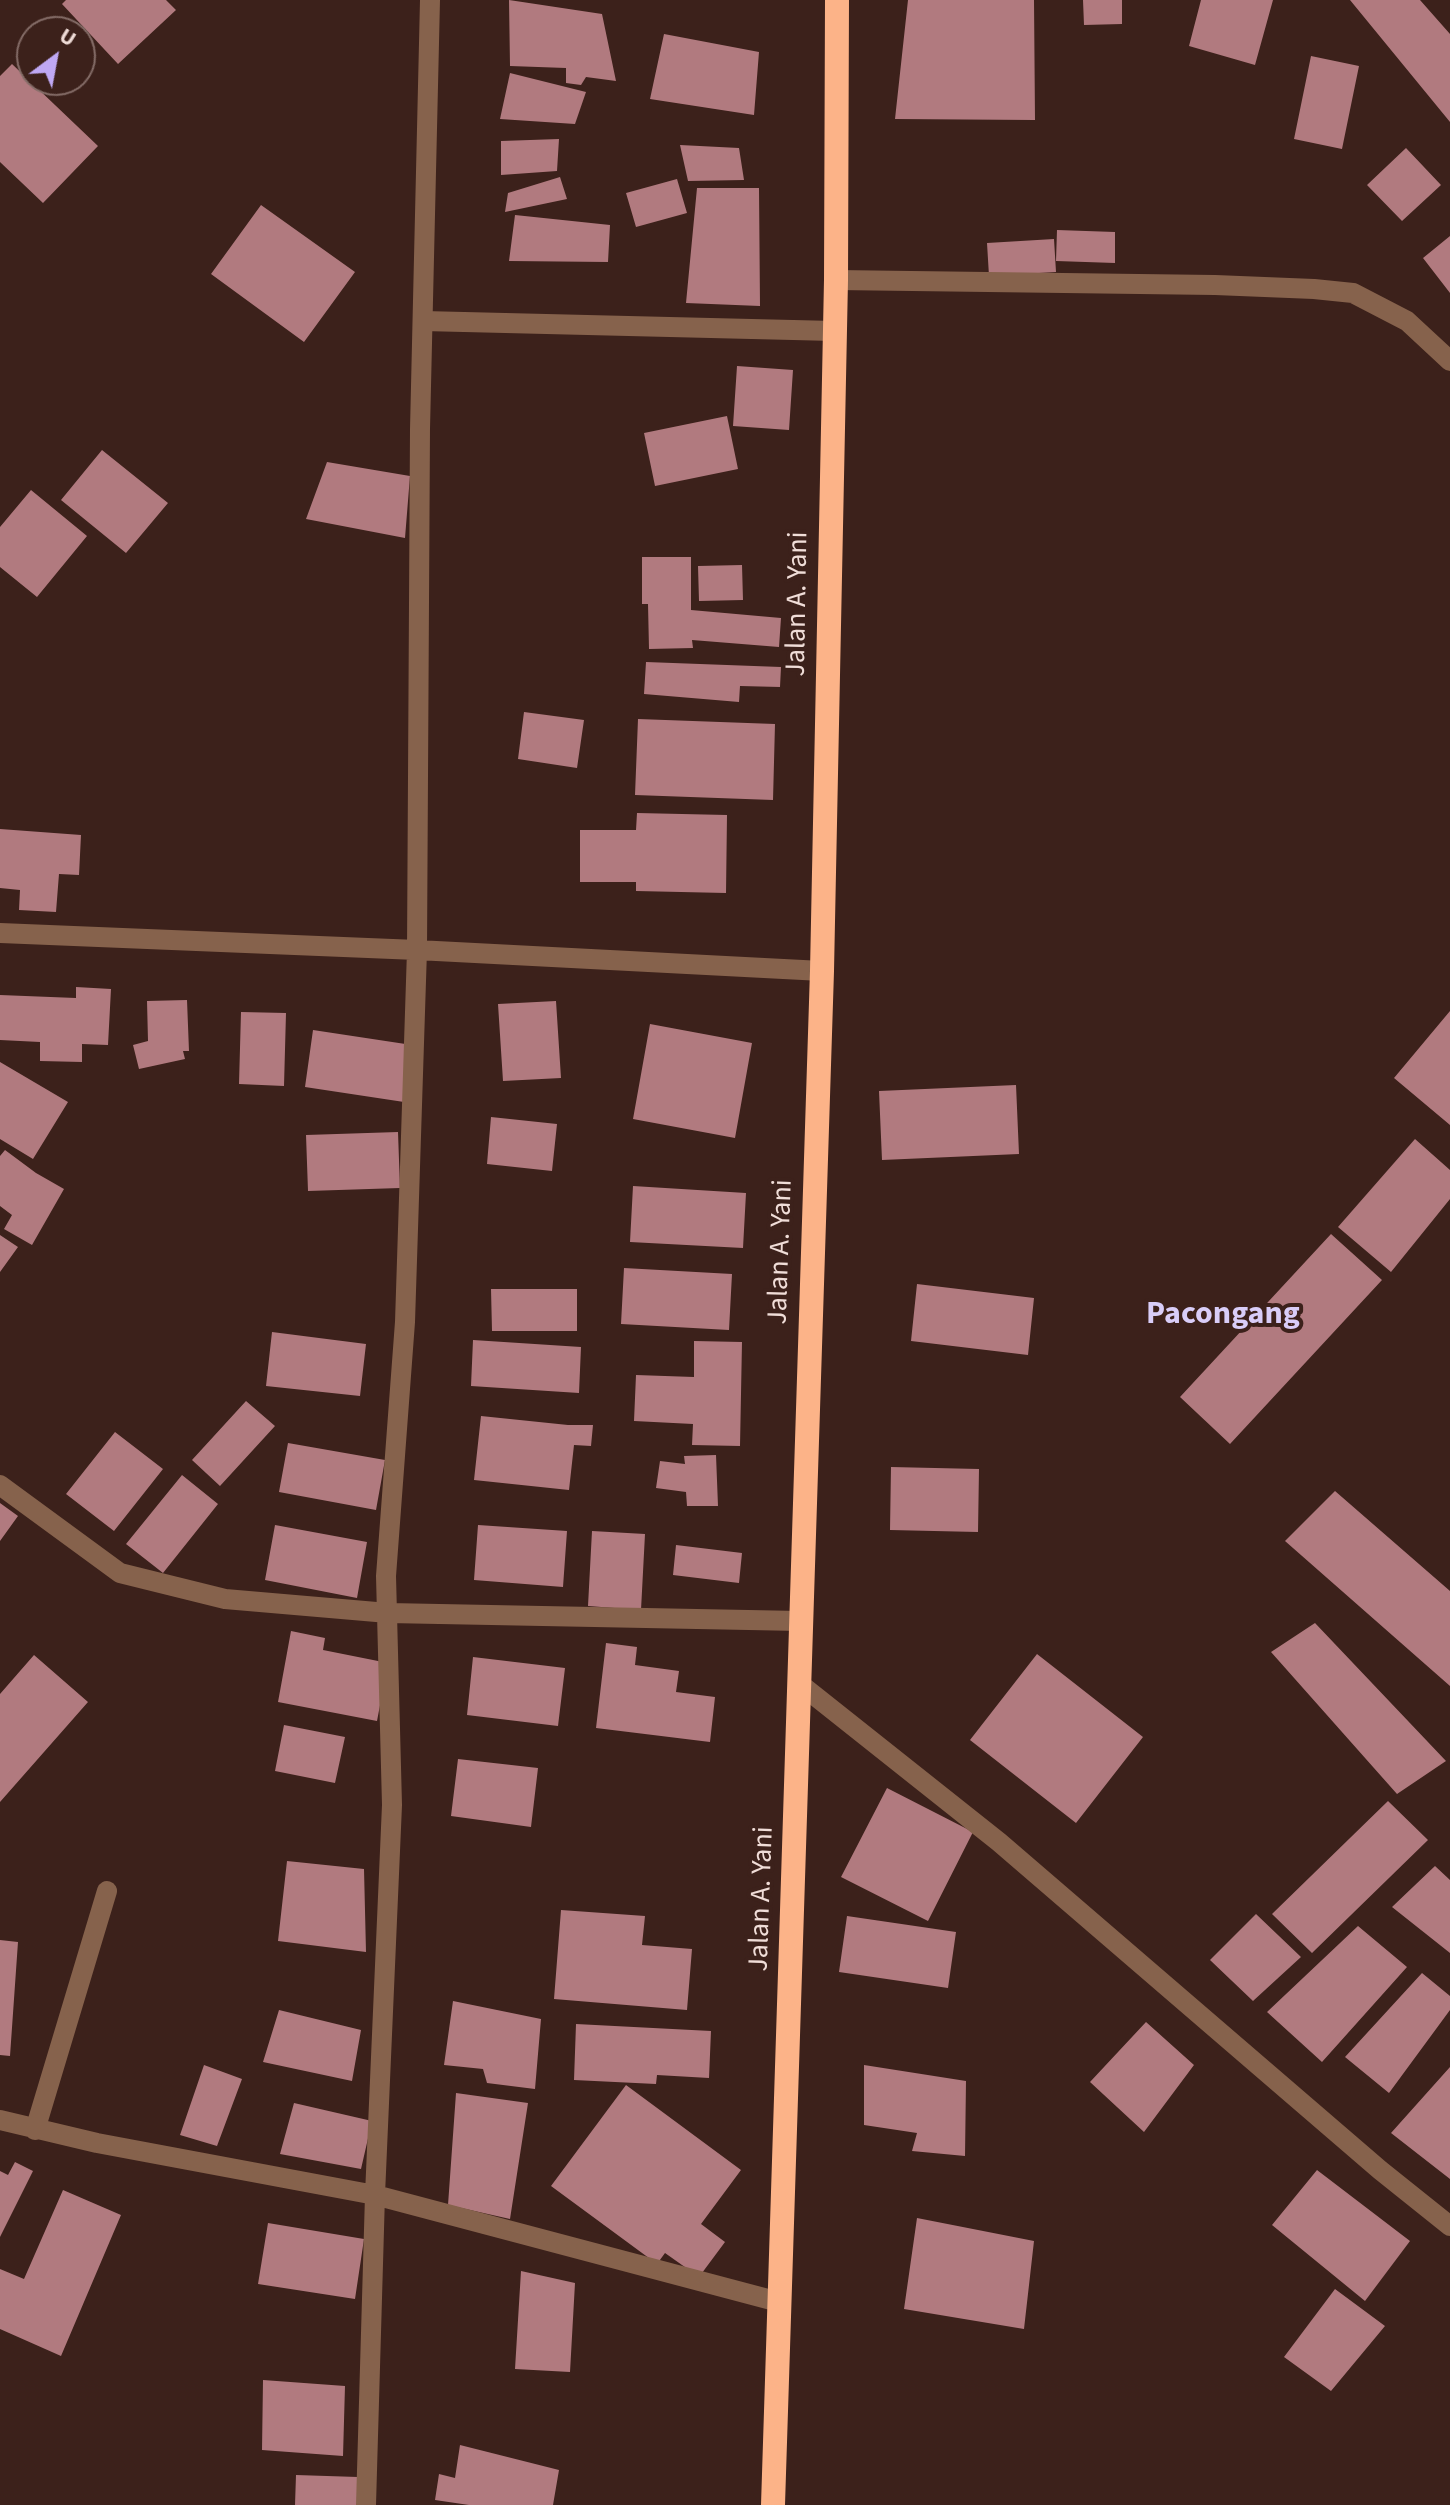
<!DOCTYPE html>
<style>
body{margin:0}
#map{position:relative;width:1450px;height:2505px;overflow:hidden;background:#3c211b;font-family:"Source Sans 3",sans-serif}
canvas{display:block}
.north{position:absolute;left:16px;top:16px;width:80px;height:80px;box-sizing:border-box;background:#3c211b;border:2px solid #846c67;border-radius:50%;rotate:32deg;font-size:22px;font-weight:700;line-height:32px;text-align:center;color:#f0ddd8}
.north::after{content:'';display:block;margin:auto;width:28px;height:36px;background:#bfa8f4;clip-path:polygon(50% 0,100% 100%,50% 72%,0 100%)}
</style>
<div id="map">
<canvas width="1450" height="2505"></canvas>
<div class="north">U</div>
</div>
<script>
const c = document.querySelector('canvas').getContext('2d');
c.lineJoin = 'round';
function fill(path, color) {
  c.fillStyle = color;
  c.fill(path, 'evenodd');
}
function shape(rows) {
  const path = new Path2D();
  for (const r of rows) {
    path.moveTo(r[0], r[1]);
    for (let i = 2; i < r.length; i += 2) path.lineTo(r[i], r[i + 1]);
  }
  return path;
}
function trace(path, color, width, dash) {
  c.strokeStyle = color;
  c.lineWidth = width;
  c.lineCap = dash ? 'butt' : 'round';
  c.setLineDash(dash || []);
  c.stroke(path);
}
function write(font, color, halo, rows, align = 'center') {
  c.font = font + ' "Source Sans 3",sans-serif';
  c.lineWidth = 8;
  c.setLineDash([]);
  c.textBaseline = 'middle';
  c.strokeStyle = halo;
  c.fillStyle = color;
  for (const [text, x, y, turn = 0] of rows) {
    c.save();
    c.translate(x, y);
    c.rotate((+turn || 0) * Math.PI / 180);
    c.textAlign = isNaN(turn) ? turn : align;
    if (halo) c.strokeText(text, 0, 0);
    c.fillText(text, 0, 0);
    c.restore();
  }
}
const building = shape([
 [66,0,166,0,176,10,118,64,62,4],
 [509,0,602,14,616,81,586,77,581,85,566,83,566,68,510,66],
 [908,0,1034,0,1035,120,895,119],
 [1083,0,1122,0,1122,24,1084,25],
 [1201,0,1273,0,1255,65,1189,46],
 [1350,0,1420,0,1450,34,1450,122],
 [664,34,759,52,754,115,650,99],
 [1311,56,1359,66,1342,149,1294,139],
 [12,64,98,146,43,203,0,162,0,76],
 [510,73,586,92,575,124,500,119],
 [559,139,557,171,501,175,501,141],
 [680,145,739,148,744,180,688,181],
 [1406,148,1441,185,1402,221,1367,185],
 [560,177,567,199,505,212,508,193],
 [677,179,687,213,636,227,626,193],
 [697,188,759,188,760,306,686,303],
 [261,205,355,272,304,342,211,274],
 [515,215,610,225,608,262,509,261],
 [1057,230,1115,232,1115,263,1056,261],
 [1450,236,1450,293,1423,258],
 [1054,239,1056,272,989,276,987,243],
 [737,366,793,370,789,430,733,426],
 [727,416,738,469,655,486,644,433],
 [102,450,168,503,126,553,61,500],
 [327,462,410,476,405,538,306,519],
 [31,490,87,536,37,597,0,567,0,527],
 [642,557,691,557,691,610,781,618,779,647,692,640,693,648,649,649,648,604,642,604],
 [742,565,743,600,699,601,698,566],
 [646,662,781,667,780,687,740,686,739,702,644,694],
 [524,712,584,720,577,768,518,759],
 [638,719,775,724,773,800,635,795],
 [637,813,727,815,726,893,636,891,636,882,580,882,580,830,636,830],
 [0,829,81,835,79,875,59,874,56,912,19,910,20,890,0,888],
 [76,987,111,989,108,1045,82,1044,82,1062,40,1061,40,1042,0,1040,0,995,76,998],
 [187,1000,189,1051,183,1051,185,1059,139,1069,133,1045,148,1041,147,1001],
 [556,1001,561,1078,503,1081,498,1004],
 [1450,1011,1450,1125,1394,1078],
 [241,1012,286,1013,284,1086,239,1084],
 [650,1024,752,1043,735,1138,633,1119],
 [313,1030,412,1045,404,1102,305,1087],
 [0,1062,68,1102,33,1159,0,1139],
 [1016,1085,1019,1154,882,1160,879,1091],
 [491,1117,557,1124,552,1171,487,1164],
 [398,1132,400,1188,308,1191,306,1135],
 [1415,1139,1450,1170,1450,1199,1391,1272,1338,1227],
 [5,1150,36,1173,64,1189,32,1245,4,1229,12,1215,0,1206,0,1156],
 [633,1186,746,1193,743,1248,630,1242],
 [1331,1234,1382,1280,1230,1444,1180,1397],
 [0,1235,18,1247,0,1272],
 [624,1268,732,1274,729,1330,621,1324],
 [917,1284,1034,1298,1028,1355,911,1341],
 [491,1289,577,1289,577,1331,492,1331],
 [272,1332,366,1344,360,1396,266,1386],
 [473,1340,581,1347,579,1393,471,1386],
 [694,1341,742,1342,740,1446,692,1445,693,1424,634,1421,636,1375,694,1377],
 [246,1401,275,1426,220,1486,192,1460],
 [481,1416,568,1425,593,1425,591,1446,574,1445,569,1490,474,1480],
 [115,1432,163,1469,114,1531,66,1494],
 [288,1443,385,1460,376,1510,279,1492],
 [716,1455,718,1506,687,1506,686,1492,656,1488,660,1461,685,1464,684,1456],
 [891,1467,979,1469,978,1532,890,1530],
 [182,1475,218,1504,163,1573,126,1544],
 [1335,1491,1450,1591,1450,1686,1285,1541],
 [0,1503,18,1516,0,1541],
 [275,1525,367,1542,357,1598,265,1580],
 [478,1525,567,1531,563,1587,474,1580],
 [592,1531,645,1534,641,1610,588,1606],
 [676,1545,742,1553,739,1583,673,1575],
 [1315,1623,1446,1761,1397,1794,1271,1652],
 [291,1631,325,1638,323,1650,388,1663,377,1721,278,1702],
 [606,1643,637,1647,635,1665,679,1671,676,1692,715,1697,710,1742,596,1728],
 [1037,1654,1143,1737,1076,1823,970,1740],
 [34,1655,88,1702,0,1802,0,1694],
 [473,1657,565,1668,558,1726,467,1715],
 [284,1725,345,1737,335,1783,275,1771],
 [458,1759,538,1768,531,1827,451,1816],
 [887,1788,973,1832,928,1921,841,1877],
 [1388,1801,1428,1840,1312,1953,1272,1914],
 [287,1861,364,1869,366,1952,278,1941],
 [1435,1866,1450,1880,1450,1953,1392,1907],
 [561,1910,645,1916,642,1945,692,1949,687,2010,554,1999],
 [1256,1914,1301,1957,1253,2001,1210,1960],
 [847,1916,956,1932,948,1988,839,1972],
 [1358,1926,1407,1967,1322,2062,1267,2012],
 [0,1940,18,1942,10,2056,0,2055],
 [1422,1973,1450,1996,1450,2010,1389,2093,1345,2057],
 [453,2001,541,2019,535,2089,487,2083,483,2069,444,2065],
 [279,2010,361,2030,352,2081,263,2062],
 [1146,2022,1194,2065,1144,2132,1090,2082],
 [576,2024,711,2031,709,2078,657,2075,656,2084,574,2080],
 [204,2065,242,2079,217,2146,180,2135],
 [864,2065,966,2081,965,2156,912,2151,917,2133,864,2125],
 [1450,2067,1450,2179,1391,2133],
 [626,2085,741,2170,701,2224,725,2242,699,2277,665,2253,657,2264,551,2186],
 [456,2093,528,2103,510,2219,448,2205],
 [294,2103,372,2121,361,2169,280,2154],
 [15,2162,33,2171,0,2237,0,2171,8,2175],
 [1317,2170,1410,2241,1365,2301,1272,2225],
 [63,2190,121,2215,61,2356,0,2329,0,2269,24,2279],
 [917,2218,1034,2241,1024,2329,904,2309],
 [268,2223,364,2239,355,2299,258,2284],
 [521,2271,575,2283,570,2372,515,2369],
 [1335,2289,1385,2326,1331,2391,1284,2357],
 [263,2380,345,2386,343,2456,262,2450],
 [460,2445,559,2470,553,2505,469,2505,435,2500,439,2474,455,2478],
 [296,2475,358,2477,357,2505,295,2505]
]);
const minor = shape([
 [836,280,1215,285,1314,289,1353,293,1407,321,1450,361],
 [423,321,834,331],
 [0,933,417,950,822,971],
 [0,1485,120,1573,225,1599,388,1613,800,1621],
 [800,1684,999,1842,1380,2170,1450,2226],
 [0,2120,97,2143,375,2195,779,2302],
 [35,2130,107,1891],
 [366,2505,375,2195,392,1805,386,1576,405,1322,417,950,420,429,430,0]
]);
const highway = shape([
 [773,2505,822,971,836,280,837,0]
]);
const streetNames = [
 ["Jalan A. Yani",799,604,-89],
 ["Jalan A. Yani",782,1252,-88],
 ["Jalan A. Yani",763,1899,-88]
];
const quarterNames = [
 ["Pacongang",1223,1316]
];
fill(building, '#b17a7f');
trace(minor, '#86624c', 20);
trace(highway, '#fcb388', 24);
write('28px', '#f0ddd8', '#3c211b', streetNames);
write('bold 32px', '#d9cdf8', '#3c211b', quarterNames);
</script>
